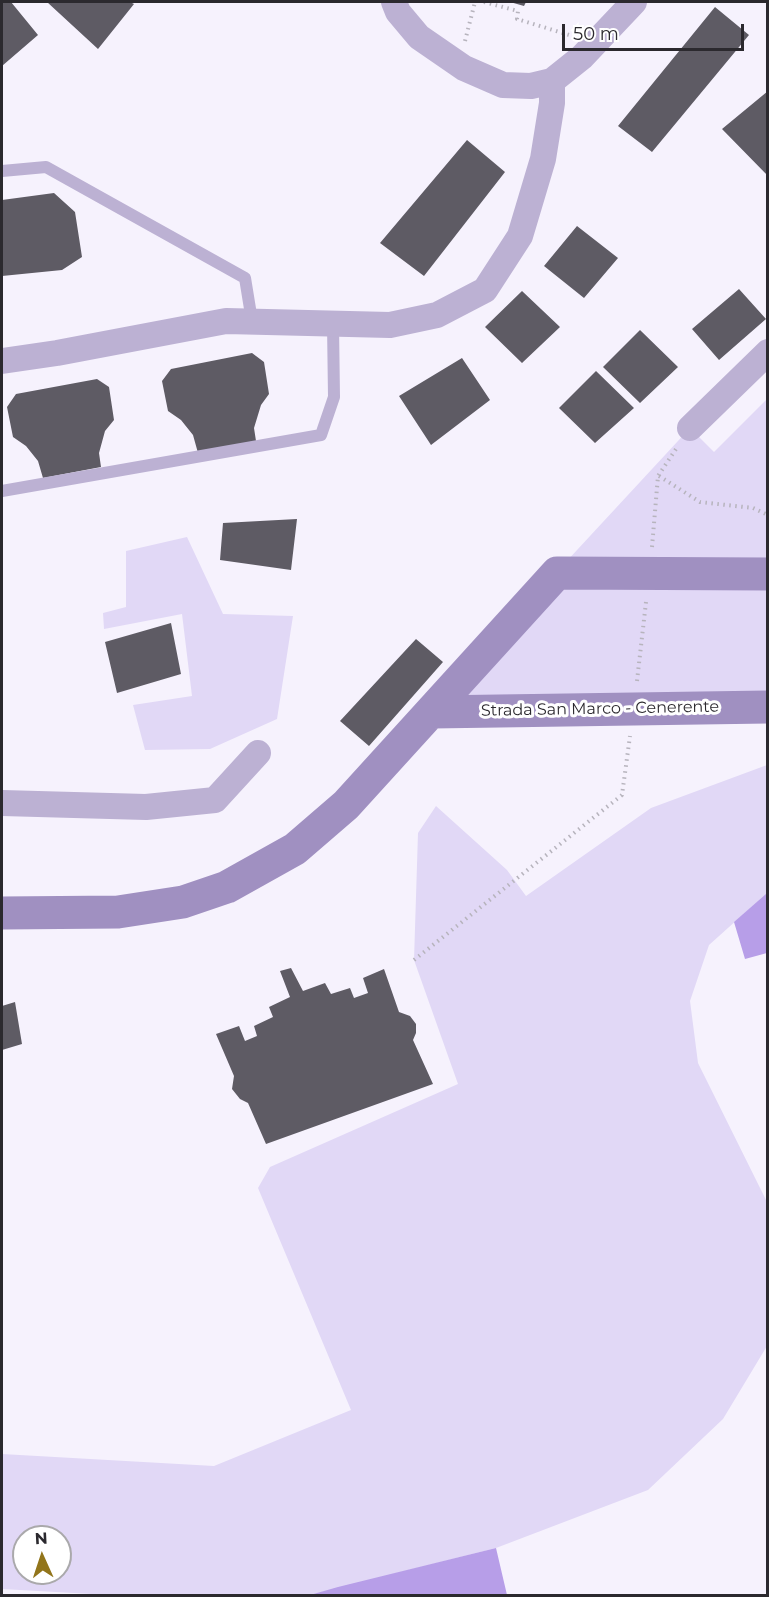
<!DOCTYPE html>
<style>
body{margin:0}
#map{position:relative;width:769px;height:1597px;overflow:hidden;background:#f6f2fd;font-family:Montserrat,sans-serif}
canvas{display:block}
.frame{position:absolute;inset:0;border:3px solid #2b292e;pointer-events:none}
.north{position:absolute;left:12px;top:1525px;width:60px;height:60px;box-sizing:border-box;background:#fff;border:2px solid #aaa9ab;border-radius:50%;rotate:357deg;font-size:16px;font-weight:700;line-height:24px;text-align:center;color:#2b292e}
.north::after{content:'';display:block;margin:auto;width:21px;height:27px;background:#92751b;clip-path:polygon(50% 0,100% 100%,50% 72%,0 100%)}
.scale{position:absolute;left:562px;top:24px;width:182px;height:27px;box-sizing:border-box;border:3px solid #2b292e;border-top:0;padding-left:8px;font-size:18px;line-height:21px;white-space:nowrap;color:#2b292e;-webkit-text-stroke:4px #fff;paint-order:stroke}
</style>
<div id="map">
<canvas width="769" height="1597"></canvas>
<div class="frame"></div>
<div class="north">N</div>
<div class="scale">50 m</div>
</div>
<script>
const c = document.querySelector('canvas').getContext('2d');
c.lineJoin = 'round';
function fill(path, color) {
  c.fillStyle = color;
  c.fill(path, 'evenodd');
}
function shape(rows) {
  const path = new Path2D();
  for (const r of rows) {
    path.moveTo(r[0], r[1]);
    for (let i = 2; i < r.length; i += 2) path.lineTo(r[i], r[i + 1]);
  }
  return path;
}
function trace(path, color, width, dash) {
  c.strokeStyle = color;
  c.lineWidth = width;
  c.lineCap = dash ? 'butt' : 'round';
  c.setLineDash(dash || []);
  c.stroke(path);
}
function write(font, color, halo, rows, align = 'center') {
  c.font = font + ' Montserrat,sans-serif';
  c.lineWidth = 6;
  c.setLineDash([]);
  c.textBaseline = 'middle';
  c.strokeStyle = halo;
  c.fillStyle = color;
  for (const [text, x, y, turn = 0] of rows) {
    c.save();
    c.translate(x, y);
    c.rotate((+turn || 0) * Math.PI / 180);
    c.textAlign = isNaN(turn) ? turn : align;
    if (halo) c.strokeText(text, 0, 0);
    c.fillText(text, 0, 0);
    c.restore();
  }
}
const green = shape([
 [767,399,767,565,565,563,690,428,714,452],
 [187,537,223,614,293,616,277,719,210,749,145,750,133,705,192,696,182,614,104,629,103,613,126,607,126,551],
 [564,581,767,584,767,696,456,703],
 [767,765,767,893,709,945,690,1001,698,1063,767,1202,767,1346,723,1419,648,1490,496,1548,310,1595,127,1596,2,1589,2,1454,214,1466,351,1410,258,1188,270,1167,458,1084,414,960,418,833,436,806,507,870,526,896,651,808],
 [24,1537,60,1537,60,1573,24,1573]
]);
const forest = shape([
 [767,893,767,953,745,959,734,922],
 [496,1548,507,1595,310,1595,338,1587]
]);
const building = shape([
 [2,2,11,2,38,35,2,66],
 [47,2,130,2,134,4,98,49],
 [510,2,526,2,524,6],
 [715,7,749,35,652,152,618,126],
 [768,91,768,176,722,129],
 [467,140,505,172,424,276,380,243],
 [54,193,75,212,82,257,62,270,2,276,2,200],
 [577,226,618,258,584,298,544,266],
 [739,289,766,319,719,360,692,329],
 [522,291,560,327,522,363,485,327],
 [640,330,678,367,640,403,603,367],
 [252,353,264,362,269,394,261,405,254,428,256,441,198,453,193,435,181,420,168,411,162,381,171,369],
 [462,358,490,400,431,445,399,396],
 [596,371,634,408,595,443,559,408],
 [97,379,109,387,114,420,105,431,99,453,101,467,43,478,38,461,26,446,13,437,7,407,16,394],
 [297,519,291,570,220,560,223,523],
 [171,623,181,674,117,693,105,642],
 [416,639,443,662,369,746,340,721],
 [291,968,303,991,325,983,331,994,350,988,354,998,368,993,363,978,384,969,399,1012,410,1016,416,1024,416,1033,413,1040,433,1084,266,1144,248,1103,240,1099,232,1089,234,1076,216,1034,239,1026,245,1041,257,1036,254,1026,273,1017,269,1007,290,997,280,971],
 [15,1002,22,1044,2,1050,2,1006]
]);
const path = shape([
 [484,2,518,11,517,19,569,35],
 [465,41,475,2],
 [659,476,700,502,753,508,768,515],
 [652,547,658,476,678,446],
 [637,681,646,602],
 [414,960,622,795,630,736]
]);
const lane = shape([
 [2,171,46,167,245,278,252,321],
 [2,491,321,435,334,397,333,324]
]);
const street = shape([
 [394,2,398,12,419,37,464,68,503,85,531,86,552,81,582,57,634,2],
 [2,361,57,353,226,321,390,325,437,315,485,290,520,236,543,159,552,103,552,81],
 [690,428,768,352],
 [2,803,146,807,215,800,258,753]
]);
const secondary = shape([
 [432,712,768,707],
 [2,913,118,912,183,902,227,887,295,849,346,805,557,573,768,574]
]);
const streetNames = [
 ["Strada San Marco - Cenerente",600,709,-1]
];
fill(green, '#e1d8f6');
fill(forest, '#b79ee8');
fill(building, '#5e5b64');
trace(path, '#b7b4bd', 4, [1.5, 4.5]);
trace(lane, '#bcb1d3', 12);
trace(street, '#bcb1d3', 26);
trace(secondary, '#a090c1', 33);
write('16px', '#2b292e', '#fff', streetNames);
</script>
